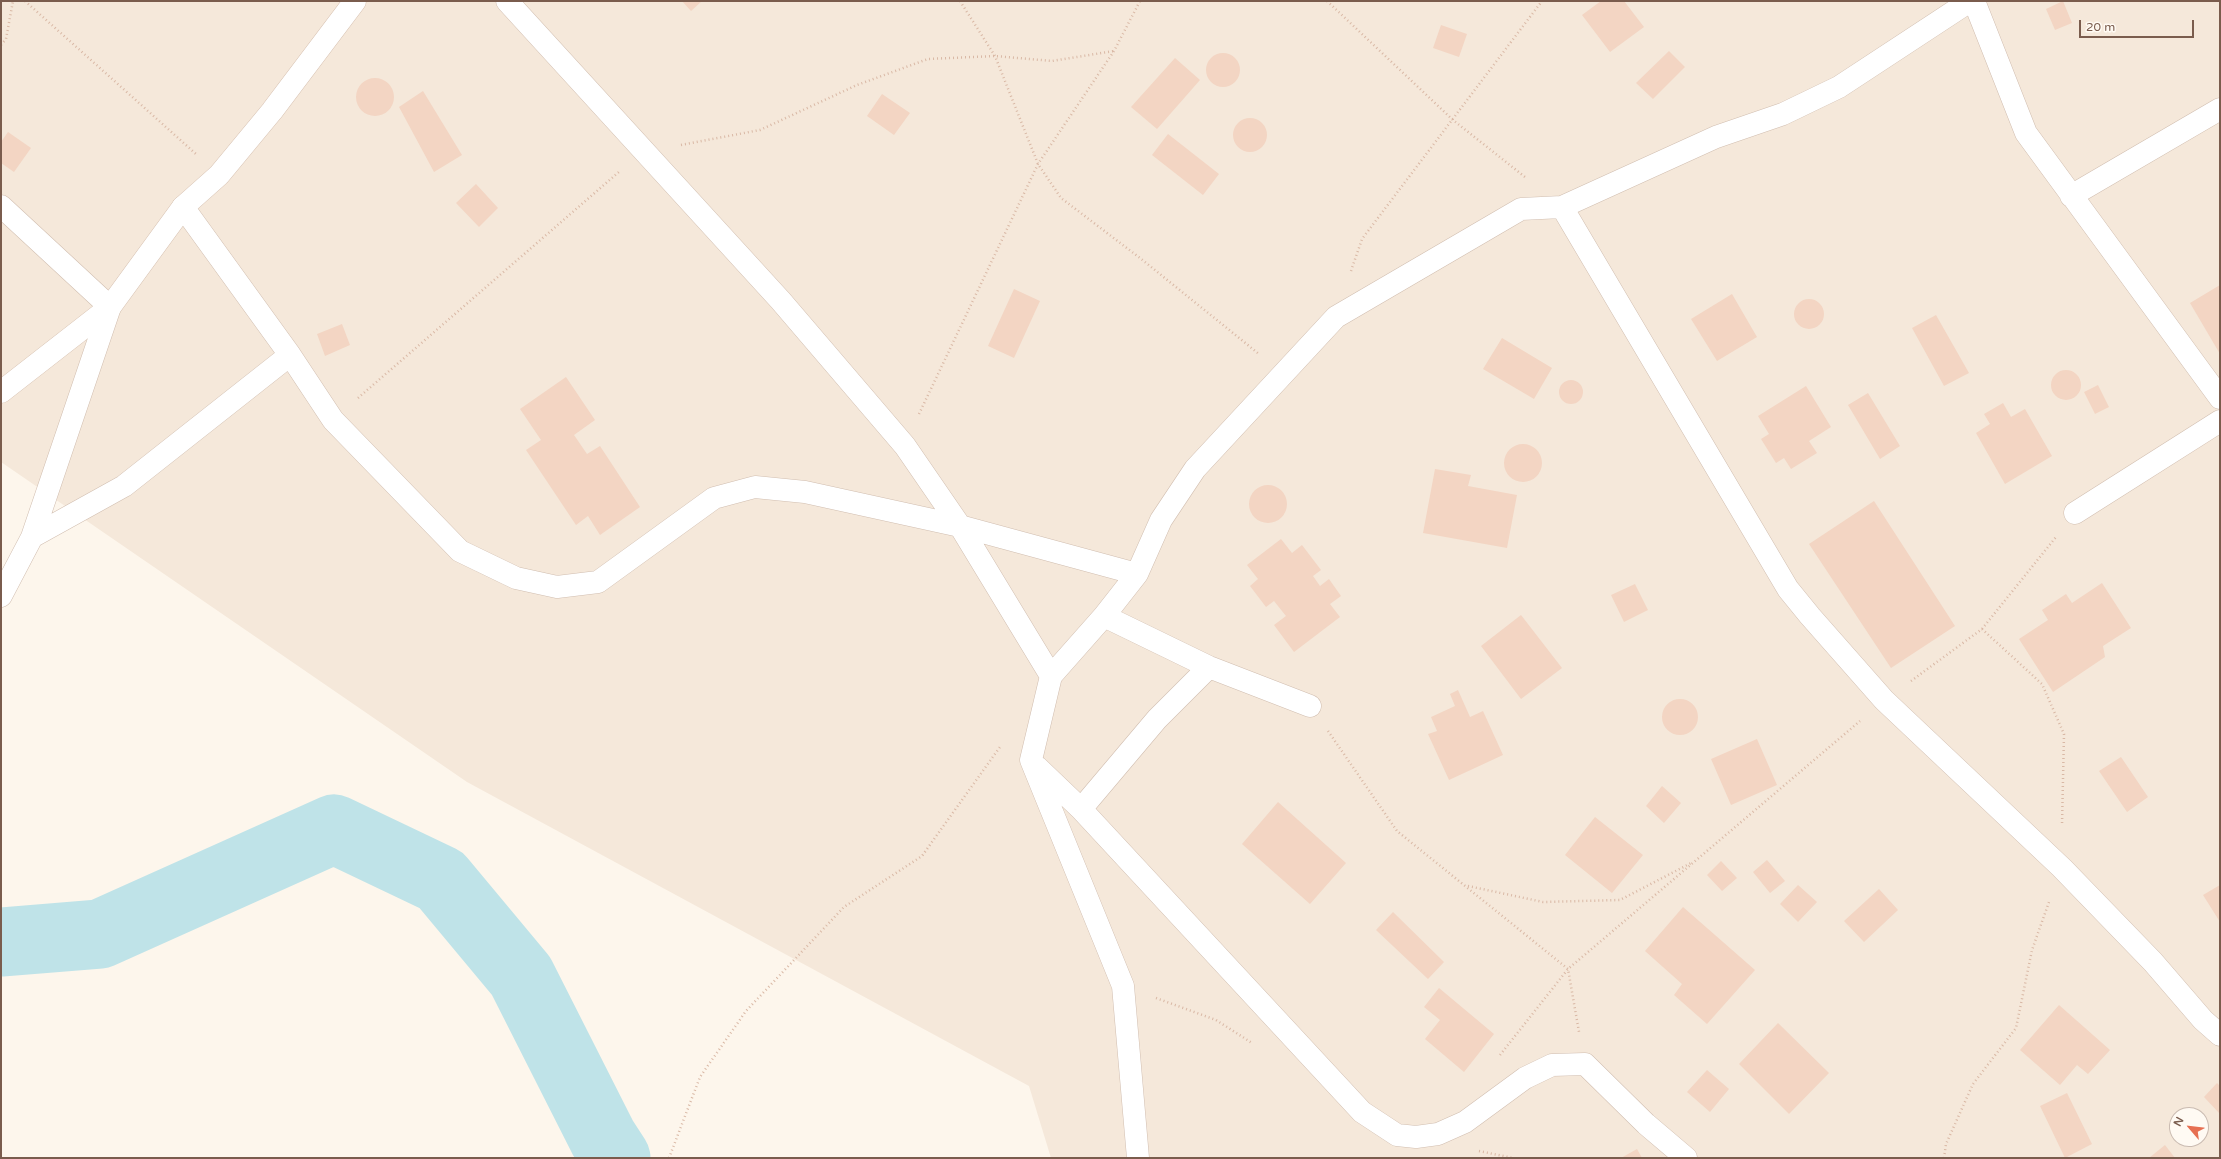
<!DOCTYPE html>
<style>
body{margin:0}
#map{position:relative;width:2221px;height:1159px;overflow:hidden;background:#fdf6ec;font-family:"Varela Round",sans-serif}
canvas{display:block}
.frame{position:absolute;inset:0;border:2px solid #7a5c4d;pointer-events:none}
.north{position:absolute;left:2169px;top:1107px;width:40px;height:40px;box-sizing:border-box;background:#fffaf3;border:1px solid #cabbb1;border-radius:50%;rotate:298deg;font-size:11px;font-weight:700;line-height:16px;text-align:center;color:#7a5c4d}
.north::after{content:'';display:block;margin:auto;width:14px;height:18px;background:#e76f51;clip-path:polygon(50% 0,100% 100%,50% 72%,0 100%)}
.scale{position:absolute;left:2079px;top:20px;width:115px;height:18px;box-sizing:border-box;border:2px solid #7a5c4d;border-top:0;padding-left:5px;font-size:12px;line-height:14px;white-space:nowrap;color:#7a5c4d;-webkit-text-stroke:3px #fffaf3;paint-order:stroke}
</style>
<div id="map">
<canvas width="2221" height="1159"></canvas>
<div class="frame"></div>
<div class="north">N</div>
<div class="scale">20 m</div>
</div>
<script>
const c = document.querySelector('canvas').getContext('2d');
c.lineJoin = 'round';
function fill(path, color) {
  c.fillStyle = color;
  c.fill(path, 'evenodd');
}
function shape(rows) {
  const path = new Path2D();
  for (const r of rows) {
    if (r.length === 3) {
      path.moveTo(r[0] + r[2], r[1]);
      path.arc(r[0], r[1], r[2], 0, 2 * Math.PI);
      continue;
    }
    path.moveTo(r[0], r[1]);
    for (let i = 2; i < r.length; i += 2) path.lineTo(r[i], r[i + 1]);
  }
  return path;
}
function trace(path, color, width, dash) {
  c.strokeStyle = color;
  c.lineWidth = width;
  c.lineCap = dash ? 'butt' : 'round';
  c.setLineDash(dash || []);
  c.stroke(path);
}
const residential = shape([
 [1,1,2220,1,2220,1158,1051,1158,1029,1086,467,782,1,462],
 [2177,1115,2201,1115,2201,1139,2177,1139]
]);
const river = shape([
 [1,942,100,934,334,829,441,880,521,976,603,1138,616,1158]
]);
const building = shape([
 [682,1,702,1,691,11],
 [1601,1,1624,1,1644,27,1610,52,1582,15],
 [2063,1,2072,23,2055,30,2046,9],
 [1441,25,1467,34,1459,57,1433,48],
 [1669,51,1685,67,1653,99,1636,83],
 [1223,70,17],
 [1175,58,1200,80,1157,129,1131,107],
 [375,97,19],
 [423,91,462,155,434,172,399,107],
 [882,94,910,113,894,135,867,116],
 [1250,135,17],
 [8,132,31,148,14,172,1,163,1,142],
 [1168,134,1219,174,1203,195,1152,155],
 [476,184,498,208,479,227,456,203],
 [2220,285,2220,354,2190,303],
 [1014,289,1040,301,1014,358,988,346],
 [1732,294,1757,337,1717,361,1691,319],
 [1809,314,15],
 [1936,315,1969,373,1944,386,1912,328],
 [342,324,350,345,325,356,317,334],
 [1502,338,1552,368,1534,399,1483,369],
 [2066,385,15],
 [566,377,595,420,574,435,587,454,600,446,640,507,600,535,588,516,576,525,526,450,541,440,520,409],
 [1571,392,12],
 [2098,385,2109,407,2095,414,2084,392],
 [1806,386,1831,427,1809,441,1817,453,1791,469,1784,458,1776,463,1761,439,1769,434,1758,416],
 [1868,393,1900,446,1880,459,1848,405],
 [2003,403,2011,417,2025,409,2052,456,2005,484,1976,433,1990,424,1984,414],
 [1523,463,19],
 [1435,469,1471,475,1468,486,1517,495,1507,548,1423,533],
 [1268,504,19],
 [1874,501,1955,626,1891,668,1809,544],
 [1281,539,1292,553,1302,545,1321,570,1313,576,1320,586,1329,579,1341,596,1330,604,1340,617,1294,652,1274,625,1286,616,1274,601,1266,607,1250,586,1258,579,1247,565],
 [2102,583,2131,628,2103,646,2105,657,2053,692,2019,639,2048,620,2042,610,2066,594,2072,603],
 [1635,584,1648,610,1624,622,1611,595],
 [1521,615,1562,668,1521,699,1481,646],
 [1458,690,1470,717,1483,711,1503,755,1449,780,1428,734,1437,731,1431,717,1455,706,1450,694],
 [1680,717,18],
 [1757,739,1777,785,1731,805,1711,759],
 [2121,757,2148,797,2127,812,2099,771],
 [1662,786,1681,803,1664,823,1646,806],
 [1278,802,1346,863,1310,904,1242,844],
 [1595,817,1643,855,1612,893,1565,855],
 [1767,860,1785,881,1770,893,1753,872],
 [1721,861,1737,878,1722,891,1707,875],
 [1798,885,1817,902,1798,922,1780,904],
 [2220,885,2220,922,2203,895],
 [1879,889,1898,910,1864,942,1844,921],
 [1683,907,1755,970,1707,1024,1674,995,1682,984,1645,951],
 [1393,912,1444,962,1428,979,1376,930],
 [1439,988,1494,1034,1464,1072,1425,1039,1440,1020,1424,1007],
 [2059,1005,2110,1050,2088,1074,2077,1065,2060,1085,2020,1050],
 [1778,1023,1829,1073,1789,1114,1739,1064],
 [1707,1070,1729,1089,1710,1112,1687,1092],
 [2217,1083,2220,1086,2220,1114,2204,1097],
 [2067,1093,2092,1144,2065,1158,2040,1106],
 [2165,1145,2175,1158,2149,1158],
 [1637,1149,1642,1158,1621,1158]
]);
const path = shape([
 [25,1,196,154],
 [960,1,995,56,1038,164,1061,198,1140,258,1259,354],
 [1327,1,1453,120,1525,177],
 [1,45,6,39,13,1],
 [681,145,760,130,857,85,928,59,995,56,1052,61,1114,51],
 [1351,271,1362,239,1542,1],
 [358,398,620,171],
 [919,414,1038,164,1114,51,1140,1],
 [1982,629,2056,537],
 [1911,681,1982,629,2042,684,2064,734,2062,825],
 [1328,731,1397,831,1568,969,1579,1032],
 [1468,886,1543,902,1620,900,1693,862],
 [1156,998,1216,1020,1252,1043],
 [1500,1055,1568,969,1860,721],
 [1479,1151,1513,1158],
 [669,1158,700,1077,746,1011,844,907,922,856,1000,747],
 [1944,1158,1946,1144,1973,1084,2016,1028,2032,950,2049,902]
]);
const street = shape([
 [507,1,781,301,905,446,960,526,1051,676,1031,760,1123,986,1138,1158],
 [1974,1,2026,133,2220,398],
 [2071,196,2220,109],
 [1,206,110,307,32,537,1,596],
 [183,207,290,355,333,420,460,551,516,578,557,587,598,582,714,498,755,487,805,492,960,526,1137,574,1161,520,1195,469,1336,317,1521,209,1562,207,1716,137,1783,114,1839,87,1970,1],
 [1562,207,1788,589,1810,616,1884,700,2062,868,2153,962,2203,1020,2220,1035],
 [2075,513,2220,421],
 [32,537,124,486,290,355],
 [1104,616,1209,667,1310,706],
 [1051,676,1104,616,1137,574],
 [1037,767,1081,809,1362,1112,1397,1135,1416,1137,1438,1134,1465,1122,1525,1078,1552,1065,1585,1064,1646,1124,1686,1158],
 [1081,809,1157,719,1209,667]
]);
const secondary = shape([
 [1,392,110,307,183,207,219,175,272,111,355,1]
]);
fill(residential, '#f5e8da');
trace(river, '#bfe3e8', 69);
fill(building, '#f3d5c3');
trace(street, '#d1beb0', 23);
trace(secondary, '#d6c0b0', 23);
trace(path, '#d9b8a5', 2.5, [1, 3]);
trace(street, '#fff', 22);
trace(secondary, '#fff', 22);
</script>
